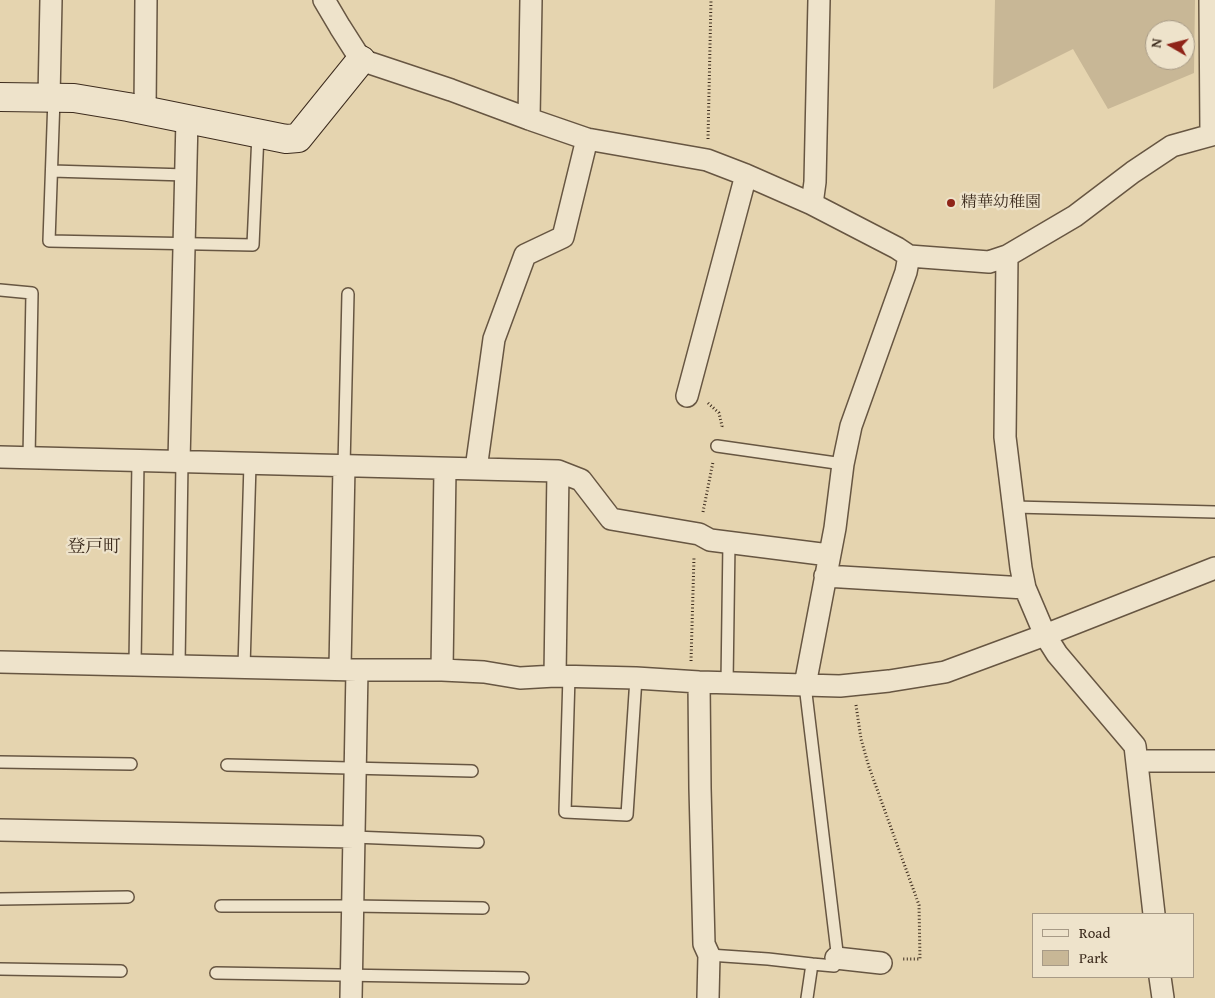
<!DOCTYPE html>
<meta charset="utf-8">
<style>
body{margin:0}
#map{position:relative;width:1215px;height:998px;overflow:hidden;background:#e5d4af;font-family:"Gentium Book Plus",serif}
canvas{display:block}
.legend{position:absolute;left:1032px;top:913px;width:162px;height:65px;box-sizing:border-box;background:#eee3cb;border:1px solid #a79a86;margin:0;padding:6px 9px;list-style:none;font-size:15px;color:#3d2c1e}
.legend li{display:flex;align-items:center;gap:10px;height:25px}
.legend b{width:25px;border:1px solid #a79a86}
.north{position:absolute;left:1145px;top:20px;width:50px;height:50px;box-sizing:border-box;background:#eee3cb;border:1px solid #a79a86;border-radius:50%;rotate:278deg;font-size:14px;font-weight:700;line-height:20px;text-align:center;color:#3d2c1e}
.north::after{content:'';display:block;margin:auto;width:18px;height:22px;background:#8f2418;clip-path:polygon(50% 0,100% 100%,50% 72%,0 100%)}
</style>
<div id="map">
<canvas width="1215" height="998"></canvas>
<ul class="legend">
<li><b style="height:6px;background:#eee3cb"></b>Road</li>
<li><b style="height:14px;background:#c8b796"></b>Park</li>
</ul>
<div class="north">N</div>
</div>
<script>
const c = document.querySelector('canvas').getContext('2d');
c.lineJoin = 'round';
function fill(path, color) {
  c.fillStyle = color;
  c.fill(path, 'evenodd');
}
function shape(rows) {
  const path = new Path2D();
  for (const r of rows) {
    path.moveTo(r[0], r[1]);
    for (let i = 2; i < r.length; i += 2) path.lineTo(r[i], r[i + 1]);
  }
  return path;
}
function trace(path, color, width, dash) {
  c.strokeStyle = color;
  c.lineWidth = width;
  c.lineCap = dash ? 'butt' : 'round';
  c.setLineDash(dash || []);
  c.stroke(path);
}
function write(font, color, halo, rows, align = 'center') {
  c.font = font + ' "Gentium Book Plus","Noto Serif JP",serif';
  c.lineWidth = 4.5;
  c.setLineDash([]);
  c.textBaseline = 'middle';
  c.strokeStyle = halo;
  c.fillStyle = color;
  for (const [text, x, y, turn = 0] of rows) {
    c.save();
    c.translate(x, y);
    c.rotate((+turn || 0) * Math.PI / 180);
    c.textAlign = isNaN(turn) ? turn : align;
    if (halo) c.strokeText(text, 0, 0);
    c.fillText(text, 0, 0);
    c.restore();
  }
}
const green = shape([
 [995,0,1195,0,1194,73,1108,109,1073,49,993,89],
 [1155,30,1185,30,1185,60,1155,60]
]);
const path = shape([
 [708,139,711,0],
 [708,403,719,413,722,426,721,429],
 [703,512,713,462],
 [691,661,694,557],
 [856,705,861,739,869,767,919,905,920,959,903,959]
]);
const lane = shape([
 [54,98,49,241,253,245,258,134],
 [52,171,186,175],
 [0,290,32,293,29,458],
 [717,446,843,464],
 [344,466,348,294],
 [1014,507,1215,512],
 [135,664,138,461],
 [179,665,182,462],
 [244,667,250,464],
 [569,676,565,812,627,815,636,678],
 [727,683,729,542],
 [805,685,837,952,834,966,812,964,807,998],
 [0,762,131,764],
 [227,765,472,771],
 [354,837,478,842],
 [0,899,128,897],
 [221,906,353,906,483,908],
 [709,955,768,959,812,964],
 [0,969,121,971],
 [216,973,523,978]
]);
const street = shape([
 [324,0,340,27,361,60,451,90,529,119,587,139,707,160,746,175,812,204,897,248,909,256,989,262,1007,256,1075,216,1133,172,1172,146,1215,134],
 [1210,0,1211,134],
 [49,98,51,0],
 [145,110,146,0],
 [529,119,531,0],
 [812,204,815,182,819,0],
 [1007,256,1005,437,1021,568,1025,588,1045,635,1057,654,1135,746,1154,914],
 [687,396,746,175],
 [0,457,558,471,581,480,611,519,699,534,710,540,829,555],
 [179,462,187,119],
 [476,469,494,339,525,255,563,237,587,139],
 [825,576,1025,588],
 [0,662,357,670,442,670,484,672,520,678,555,676,636,678,699,682,840,686,889,681,945,672,1045,635,1215,568],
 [340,668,344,466],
 [442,670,445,469],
 [555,676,558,471],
 [699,682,700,788,704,944,709,955,708,998],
 [805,685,835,528,843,464,851,426,906,272,909,256],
 [1137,761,1215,761],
 [0,830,354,837],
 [836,958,881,963],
 [1160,977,1163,998],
 [351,998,357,670]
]);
const secondary = shape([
 [0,97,74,98,128,107,286,139,298,138,361,60]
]);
const markers = [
 [951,203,5,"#8f2418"]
];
const poiNames = [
 ["精華幼稚園",961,203]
];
const neighbourhoodNames = [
 ["登戸町",94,547]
];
fill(green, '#c8b796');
trace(lane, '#675642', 14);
trace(street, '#675642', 24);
trace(secondary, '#3d2c1e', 30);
trace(path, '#3d2c1e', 3, [1, 2.5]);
trace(lane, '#eee3cb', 11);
trace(street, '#eee3cb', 21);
trace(secondary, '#eee3cb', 28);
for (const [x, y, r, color] of markers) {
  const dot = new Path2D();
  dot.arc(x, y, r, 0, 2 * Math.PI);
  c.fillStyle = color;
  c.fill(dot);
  trace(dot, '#eee3cb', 2);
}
write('16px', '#3d2c1e', '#eee3cb', poiNames, 'left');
write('18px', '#3d2c1e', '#eee3cb', neighbourhoodNames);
</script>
